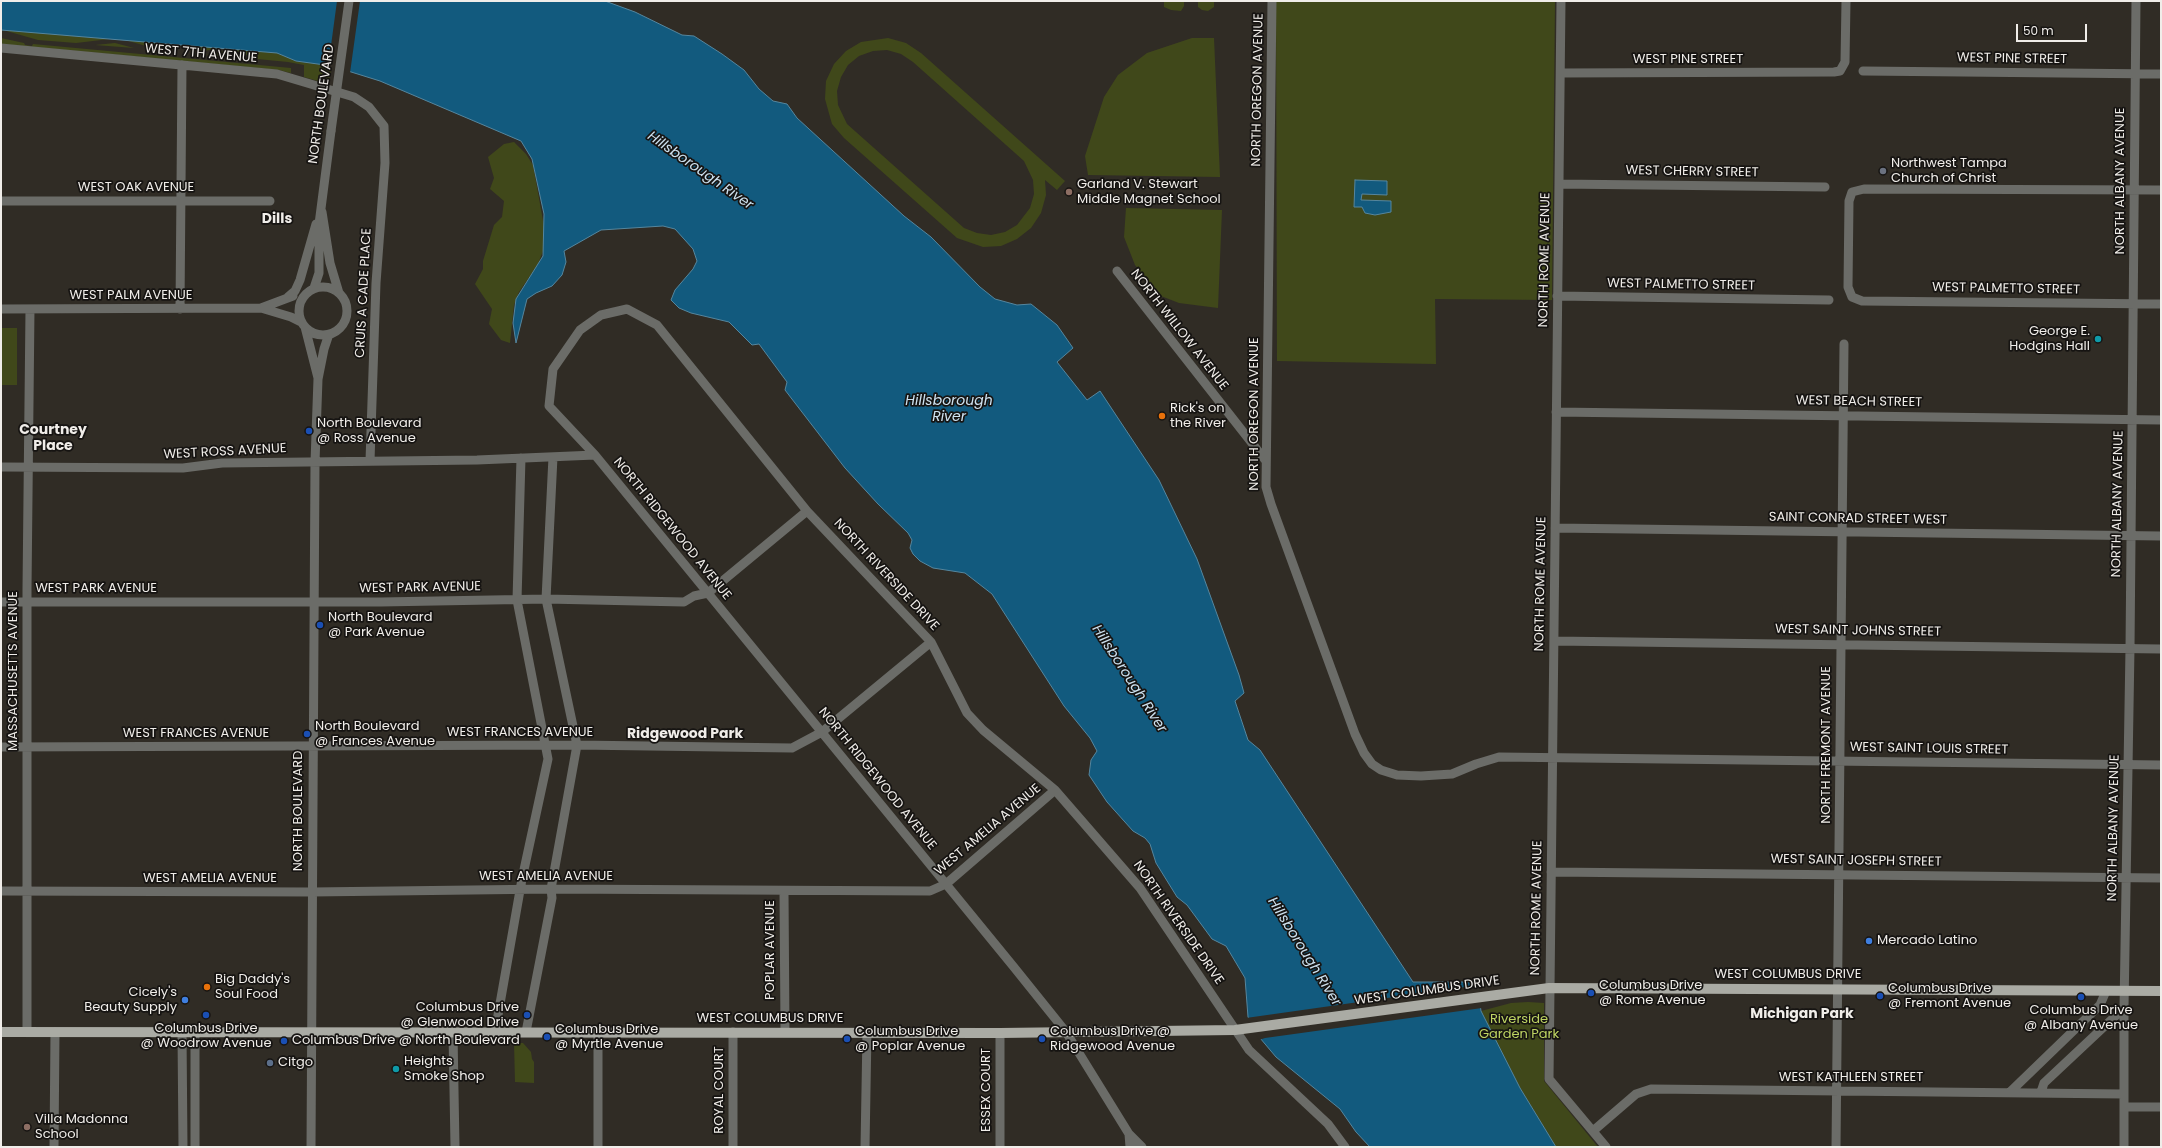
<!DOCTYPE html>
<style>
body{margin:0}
#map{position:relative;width:2162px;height:1148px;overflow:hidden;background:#302c25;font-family:Poppins,sans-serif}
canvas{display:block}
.frame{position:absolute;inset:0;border:2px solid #f0ede9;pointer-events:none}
.scale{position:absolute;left:2016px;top:24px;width:71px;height:18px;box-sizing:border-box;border:2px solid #f0ede9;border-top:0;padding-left:5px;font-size:12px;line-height:14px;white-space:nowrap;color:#f0ede9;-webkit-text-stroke:3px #161412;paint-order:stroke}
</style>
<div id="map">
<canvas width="2162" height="1148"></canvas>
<div class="frame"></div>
<div class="scale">50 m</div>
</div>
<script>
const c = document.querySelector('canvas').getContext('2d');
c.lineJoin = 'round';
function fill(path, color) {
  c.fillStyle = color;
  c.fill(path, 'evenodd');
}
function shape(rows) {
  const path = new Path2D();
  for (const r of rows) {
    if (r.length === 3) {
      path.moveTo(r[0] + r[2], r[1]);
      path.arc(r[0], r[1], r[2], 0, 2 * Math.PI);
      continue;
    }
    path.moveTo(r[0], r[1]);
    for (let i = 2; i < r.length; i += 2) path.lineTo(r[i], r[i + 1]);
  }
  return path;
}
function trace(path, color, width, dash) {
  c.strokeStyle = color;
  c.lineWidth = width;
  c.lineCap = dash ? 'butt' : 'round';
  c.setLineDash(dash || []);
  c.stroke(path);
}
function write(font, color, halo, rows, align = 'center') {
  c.font = font + ' Poppins,sans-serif';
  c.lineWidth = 3.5;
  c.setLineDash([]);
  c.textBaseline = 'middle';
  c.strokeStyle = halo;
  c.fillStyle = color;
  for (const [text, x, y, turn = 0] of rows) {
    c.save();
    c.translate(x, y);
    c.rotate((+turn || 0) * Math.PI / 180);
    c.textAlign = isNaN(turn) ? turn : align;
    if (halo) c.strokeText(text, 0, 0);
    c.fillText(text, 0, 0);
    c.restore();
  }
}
const green = shape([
 [1164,1,1184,1,1184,6,1181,11,1171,10,1164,7],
 [1198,1,1214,1,1214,7,1208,11,1202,10,1198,7],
 [1276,1,1555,1,1552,300,1435,299,1436,364,1277,361],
 [3,30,110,39,76,43,38,40],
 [1,38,24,43,25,45,32,46,33,44,291,68,291,73,279,70,1,44],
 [888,38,906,43,921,53,1065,181,1057,190,1045,180,1046,195,1041,213,1031,228,1017,239,1001,246,983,247,957,238,844,138,832,124,825,99,826,81,834,64,846,51,861,42],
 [887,50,901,54,913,62,1024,161,1033,180,1034,194,1030,208,1017,225,1005,232,991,235,977,233,964,228,847,124,838,105,837,91,841,77,848,65,859,56,873,51],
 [1192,38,1214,38,1220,177,1088,175,1085,156,1104,97,1118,75,1147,53],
 [125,40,166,44,166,49,153,48],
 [115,43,134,48,95,45],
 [197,46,217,48,197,53],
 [230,49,277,53,296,61,332,66,328,84,304,77,304,65,288,62,257,59],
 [224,51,241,58,206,55],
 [514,142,526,154,533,165,544,226,543,251,538,264,519,292,514,305,510,343,501,340,489,324,492,309,475,284,483,269,483,261,494,225,502,217,504,201,490,189,494,178,488,157,504,144],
 [1126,208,1222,210,1218,308,1179,303,1161,296,1135,265,1124,237],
 [1,328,17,328,17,385,1,385],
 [1528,1002,1544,1003,1544,1081,1598,1147,1556,1147,1520,1088,1481,1011,1511,1003],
 [514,1043,523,1043,531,1052,532,1059,534,1062,534,1083,515,1082]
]);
const water = shape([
 [1,1,605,1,635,12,682,35,694,36,722,54,744,70,759,89,773,101,787,104,797,118,904,216,931,237,980,287,995,299,1017,305,1031,304,1057,325,1073,348,1057,362,1087,400,1100,391,1159,480,1197,559,1239,675,1244,693,1235,701,1248,740,1260,750,1413,982,1477,982,1481,1011,1520,1088,1556,1147,1370,1147,1356,1132,1340,1109,1276,1057,1260,1038,1248,1017,1245,978,1226,946,1212,939,1187,905,1177,897,1156,863,1150,844,1145,838,1133,831,1107,802,1089,775,1091,760,1097,751,1090,738,1064,706,992,594,965,573,933,568,920,561,913,554,910,548,912,540,908,533,878,504,845,468,785,390,787,382,759,344,752,345,729,322,691,313,679,308,671,300,675,290,693,269,697,261,693,249,675,229,663,226,601,230,564,251,566,262,562,275,552,286,536,293,527,299,516,343,513,323,516,299,543,256,544,214,532,159,521,141,380,81,332,66,296,61,277,53,1,30,1,1],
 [1355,180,1387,181,1387,195,1362,194,1361,200,1391,201,1391,212,1375,215,1365,213,1362,207,1354,207,1355,180]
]);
const pier = shape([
 [337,1,360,1,350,73,328,68],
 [1479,985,1482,1008,1265,1038,1259,1040,1246,1018]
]);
const minor = shape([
 [1272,1,1266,487,1271,504,1355,734,1364,753,1372,764,1381,770,1397,775,1421,776,1452,774,1476,764,1499,757,2161,765],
 [1561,1,1549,1079,1606,1147],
 [1,48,277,74,354,97,369,107,384,126,385,163,376,283,370,461],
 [1863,71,2161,74],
 [1561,73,1834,72,1840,71,1845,62,1846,1],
 [1559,184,1825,187],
 [2161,190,1864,189,1852,192,1849,201,1848,287,1852,297,1862,301,2161,304],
 [1,201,270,201],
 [322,212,330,263,339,293],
 [1117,271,1266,461],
 [323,311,24],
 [314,288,319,273,319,224,331,131],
 [1557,296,1829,300],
 [288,297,295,291,300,280,316,224],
 [261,308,293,296],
 [1,309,261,308,291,317,301,322],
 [180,309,182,65],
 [305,327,318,378],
 [1556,412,2161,420],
 [1,467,183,468,222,463,477,460,595,455],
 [1555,528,2161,536],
 [1,602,381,602,546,599,684,602,694,596,708,593,807,511],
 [1554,641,2161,649],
 [1,747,577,745,792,748,822,732,931,642],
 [1551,872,2161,878],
 [1,891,312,892,551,889,930,891,946,884,1055,790],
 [784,891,785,1032],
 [27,1032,27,589,30,309],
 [495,1032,522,879,548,759,517,600,521,458],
 [526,1032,552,898,551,889,577,745,546,599,553,457],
 [733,1032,733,1147],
 [182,1033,183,1147],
 [195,1033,195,1147],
 [453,1033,455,1147],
 [598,1033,598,1147],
 [1000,1033,1000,1147],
 [2010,1092,2100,1005,2106,991],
 [2041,1092,2044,1083,2124,1008],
 [2124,1107,2161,1107],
 [1593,1131,1636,1094,1651,1089,2124,1094],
 [1129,1134,1130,1147],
 [54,1147,55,1032],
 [311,1147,315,462,318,379,324,349,329,334],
 [865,1147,867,1032],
 [1142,1147,1129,1134,1066,1032,1013,966,595,455,549,406,553,369,580,330,601,315,627,309,657,325,807,511,931,642,967,713,983,730,1055,790,1140,888,1249,1050,1328,1124,1345,1147],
 [1836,1147,1844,344],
 [2124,1147,2124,1008,2130,648,2136,1]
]);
const major = shape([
 [1,1032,1000,1033,1235,1030,1549,988,2161,991]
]);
const minorBridge = shape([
 [331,131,349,1]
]);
const markers = [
 [1883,171,4,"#6b7280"],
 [1069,192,4,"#8d6e63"],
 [2098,339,4,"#0f9aa8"],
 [1162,416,4,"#e8710a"],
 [309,431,4,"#1a4fb4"],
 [320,625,4,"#1a4fb4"],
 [307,734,4,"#1a4fb4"],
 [1869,941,4,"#3f7fe0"],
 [207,987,4,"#e8710a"],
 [1591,993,4,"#1a4fb4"],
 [1880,996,4,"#1a4fb4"],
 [2081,997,4,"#1a4fb4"],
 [185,1000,4,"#3f7fe0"],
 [206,1015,4,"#1a4fb4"],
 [527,1015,4,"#1a4fb4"],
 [547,1037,4,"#1a4fb4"],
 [847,1039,4,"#1a4fb4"],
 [1042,1039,4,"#1a4fb4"],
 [284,1041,4,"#1a4fb4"],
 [270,1063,4,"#5c6f8a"],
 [396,1069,4,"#0f9aa8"],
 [27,1127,4,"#8d6e63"]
];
const streetNames = [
 ["WEST 7TH AVENUE",201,54,5],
 ["WEST PINE STREET",2012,59,1],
 ["WEST PINE STREET",1688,60],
 ["NORTH OREGON AVENUE",1258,90,-89],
 ["NORTH BOULEVARD",322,104,-82],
 ["WEST CHERRY STREET",1692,172,1],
 ["NORTH ALBANY AVENUE",2121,181,-90],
 ["WEST OAK AVENUE",136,188],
 ["NORTH ROME AVENUE",1545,260,-89],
 ["WEST PALMETTO STREET",1681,285,1],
 ["WEST PALMETTO STREET",2006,289,1],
 ["CRUIS A CADE PLACE",364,293,-87],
 ["WEST PALM AVENUE",131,296],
 ["NORTH WILLOW AVENUE",1179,330,52],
 ["WEST BEACH STREET",1859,402,1],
 ["NORTH OREGON AVENUE",1255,414,-90],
 ["WEST ROSS AVENUE",225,452,-3],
 ["NORTH ALBANY AVENUE",2118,504,-89],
 ["SAINT CONRAD STREET WEST",1858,519,1],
 ["NORTH RIDGEWOOD AVENUE",672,529,51],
 ["NORTH RIVERSIDE DRIVE",886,575,47],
 ["NORTH ROME AVENUE",1541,584,-89],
 ["WEST PARK AVENUE",420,588,-1],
 ["WEST PARK AVENUE",96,589],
 ["WEST SAINT JOHNS STREET",1858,631,1],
 ["MASSACHUSETTS AVENUE",14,671,-90],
 ["WEST FRANCES AVENUE",520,733],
 ["WEST FRANCES AVENUE",196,734],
 ["NORTH FREMONT AVENUE",1827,745,-90],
 ["WEST SAINT LOUIS STREET",1929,749,1],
 ["NORTH RIDGEWOOD AVENUE",877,779,51],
 ["NORTH BOULEVARD",299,811,-90],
 ["NORTH ALBANY AVENUE",2114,828,-89],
 ["WEST AMELIA AVENUE",988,830,-40],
 ["WEST SAINT JOSEPH STREET",1856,861,1],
 ["WEST AMELIA AVENUE",546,877],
 ["WEST AMELIA AVENUE",210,879],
 ["NORTH ROME AVENUE",1537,908,-89],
 ["NORTH RIVERSIDE DRIVE",1178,923,55],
 ["POPLAR AVENUE",771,950,-90],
 ["WEST COLUMBUS DRIVE",1788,975],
 ["WEST COLUMBUS DRIVE",1427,991,-8],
 ["WEST COLUMBUS DRIVE",770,1019],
 ["WEST KATHLEEN STREET",1851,1078],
 ["ROYAL COURT",720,1090,-90],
 ["ESSEX COURT",987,1090,-90]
];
const poiNames = [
 ["Northwest Tampa",1891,164],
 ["Church of Christ",1891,179],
 ["Garland V. Stewart",1077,185],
 ["Middle Magnet School",1077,200],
 ["George E.",2090,332,"right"],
 ["Hodgins Hall",2090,347,"right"],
 ["Rick's on",1170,409],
 ["the River",1170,424],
 ["North Boulevard",317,424],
 ["@ Ross Avenue",317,439],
 ["North Boulevard",328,618],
 ["@ Park Avenue",328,633],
 ["North Boulevard",315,727],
 ["@ Frances Avenue",315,742],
 ["Mercado Latino",1877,941],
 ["Big Daddy's",215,980],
 ["Soul Food",215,995],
 ["Columbus Drive",1599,986],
 ["@ Rome Avenue",1599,1001],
 ["Columbus Drive",1888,989],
 ["@ Fremont Avenue",1888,1004],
 ["Cicely's",177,993,"right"],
 ["Beauty Supply",177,1008,"right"],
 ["Columbus Drive",519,1008,"right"],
 ["@ Glenwood Drive",519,1023,"right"],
 ["Columbus Drive",2081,1011,"center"],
 ["@ Albany Avenue",2081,1026,"center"],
 ["Columbus Drive",206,1029,"center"],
 ["@ Woodrow Avenue",206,1044,"center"],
 ["Columbus Drive",555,1030],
 ["@ Myrtle Avenue",555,1045],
 ["Columbus Drive",855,1032],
 ["@ Poplar Avenue",855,1047],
 ["Columbus Drive @",1050,1032],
 ["Ridgewood Avenue",1050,1047],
 ["Columbus Drive @ North Boulevard",292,1041],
 ["Heights",404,1062],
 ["Smoke Shop",404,1077],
 ["Citgo",278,1063],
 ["Villa Madonna",35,1120],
 ["School",35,1135]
];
const parkNames = [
 ["Riverside",1519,1020],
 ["Garden Park",1519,1035]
];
const waterNames = [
 ["Hillsborough River",700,171,35],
 ["Hillsborough",949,401],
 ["River",949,417],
 ["Hillsborough River",1129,679,57],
 ["Hillsborough River",1304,952,58]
];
const neighbourhoodNames = [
 ["Dills",277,219],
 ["Courtney",53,430],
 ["Place",53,446],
 ["Ridgewood Park",685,734],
 ["Michigan Park",1802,1014]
];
fill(green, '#40481a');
fill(water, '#125a7e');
trace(water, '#55869e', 1);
fill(pier, '#302c25');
trace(minor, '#6b6c68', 9);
trace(major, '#aaaba4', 10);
trace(minorBridge, '#6b6c68', 9);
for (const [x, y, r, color] of markers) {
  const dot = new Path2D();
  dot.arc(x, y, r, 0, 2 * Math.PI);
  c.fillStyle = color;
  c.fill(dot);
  trace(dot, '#161412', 1.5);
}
write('13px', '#f0ede9', '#161412', streetNames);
write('13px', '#f0ede9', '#161412', poiNames, 'left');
write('13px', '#bed463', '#161412', parkNames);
write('italic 14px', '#cee2f0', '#161412', waterNames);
write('bold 14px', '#f0ede9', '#161412', neighbourhoodNames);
</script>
